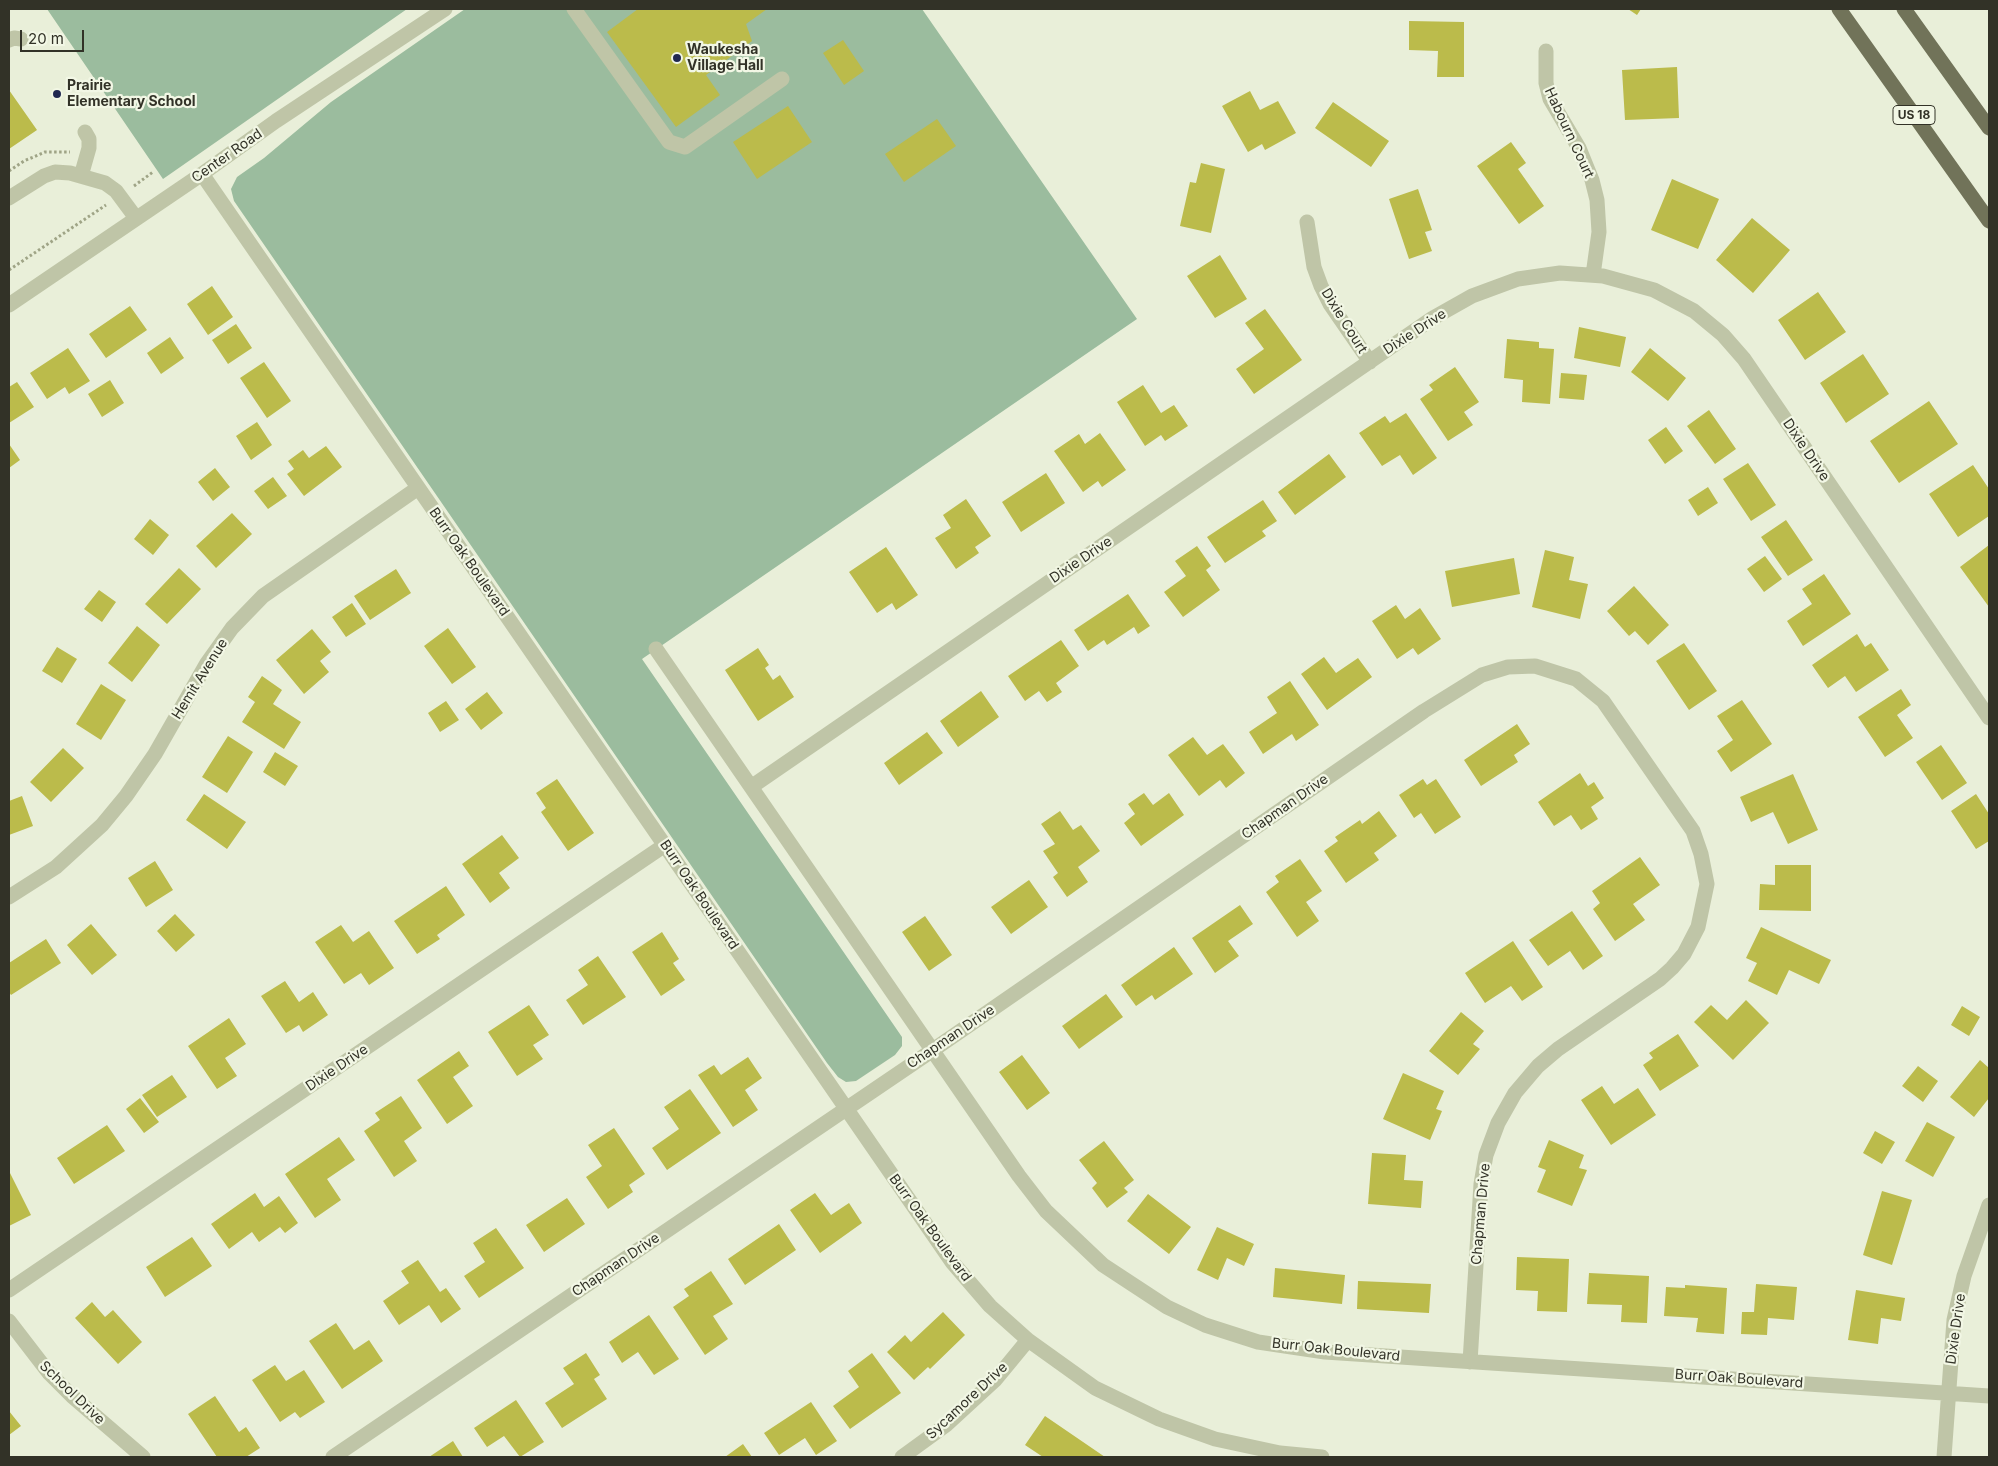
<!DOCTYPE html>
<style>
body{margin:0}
#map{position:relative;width:1998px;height:1466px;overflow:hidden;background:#e9efd9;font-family:Inter,sans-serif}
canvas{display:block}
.frame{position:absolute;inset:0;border:10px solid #323227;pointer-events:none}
.scale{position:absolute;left:20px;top:30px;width:64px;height:22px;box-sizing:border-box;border:2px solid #323227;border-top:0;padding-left:6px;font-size:15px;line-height:18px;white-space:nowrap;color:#323227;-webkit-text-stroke:4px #f2f7e5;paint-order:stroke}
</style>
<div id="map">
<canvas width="1998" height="1466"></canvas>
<div class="frame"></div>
<div class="scale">20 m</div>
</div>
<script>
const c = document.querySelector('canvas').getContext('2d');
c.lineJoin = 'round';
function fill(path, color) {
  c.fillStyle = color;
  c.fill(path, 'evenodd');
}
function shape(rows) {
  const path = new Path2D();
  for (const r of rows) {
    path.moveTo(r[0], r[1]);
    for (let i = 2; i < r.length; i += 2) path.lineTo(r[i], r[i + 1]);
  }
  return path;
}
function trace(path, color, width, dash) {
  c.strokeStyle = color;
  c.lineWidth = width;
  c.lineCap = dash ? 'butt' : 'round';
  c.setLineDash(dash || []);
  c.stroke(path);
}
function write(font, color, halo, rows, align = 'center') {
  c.font = font + ' Inter,sans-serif';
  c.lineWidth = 4.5;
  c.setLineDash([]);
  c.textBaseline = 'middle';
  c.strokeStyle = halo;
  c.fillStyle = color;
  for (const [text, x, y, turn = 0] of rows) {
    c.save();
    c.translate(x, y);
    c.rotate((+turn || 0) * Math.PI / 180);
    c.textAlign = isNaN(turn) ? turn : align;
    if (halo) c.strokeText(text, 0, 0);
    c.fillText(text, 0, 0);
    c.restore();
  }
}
const green = shape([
 [47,9,407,9,163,179],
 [465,9,922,9,1137,319,642,659,902,1037,902,1046,895,1055,856,1081,846,1082,838,1077,827,1063,234,201,231,189,237,177,264,158,331,102]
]);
const building = shape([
 [638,9,767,9,746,24,752,41,706,75,720,95,676,127,607,32],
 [1628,9,1641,9,1637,15],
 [1409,21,1464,22,1464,77,1437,77,1438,51,1409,50],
 [843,40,864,71,844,85,823,53],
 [1677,67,1679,118,1625,120,1622,70],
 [9,90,37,130,9,149],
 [1250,91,1260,110,1278,101,1296,133,1265,150,1262,144,1248,152,1222,106],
 [1333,102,1389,141,1371,167,1315,128],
 [788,106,812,142,757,179,733,142],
 [937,119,956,146,904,182,885,154],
 [1511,142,1526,163,1518,169,1544,206,1519,224,1477,166],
 [1201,163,1225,169,1211,233,1180,226,1190,182,1196,183],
 [1672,179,1719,199,1698,249,1651,230],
 [1418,189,1432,230,1425,232,1432,251,1409,259,1389,199],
 [1752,218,1790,250,1753,293,1716,260],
 [1220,255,1247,299,1215,318,1187,276],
 [212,286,233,317,208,335,187,304],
 [1818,292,1846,332,1805,360,1778,320],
 [130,306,147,330,106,358,89,334],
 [1265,309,1302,360,1254,394,1236,369,1264,349,1245,323],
 [236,324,252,348,228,364,212,340],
 [1579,327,1626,337,1620,367,1574,358],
 [170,337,184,358,161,374,147,353],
 [1507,339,1539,342,1539,348,1554,349,1550,404,1522,402,1523,380,1504,378],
 [68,348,90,381,69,394,65,387,47,399,30,373],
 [1650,348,1686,378,1668,401,1631,372],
 [1863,354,1889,394,1846,423,1820,383],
 [264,362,291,401,267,418,240,378],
 [1455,367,1479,402,1464,412,1473,425,1448,441,1420,399,1433,390,1429,385],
 [1561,373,1587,375,1584,400,1559,398],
 [110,380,124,403,102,417,88,394],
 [17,382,34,407,9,423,9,387],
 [1143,385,1161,413,1174,405,1188,426,1165,441,1161,435,1145,446,1117,402],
 [1929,401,1958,444,1899,483,1870,441],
 [1709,410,1736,449,1715,464,1687,426],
 [1406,413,1437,458,1413,475,1400,455,1382,466,1359,433,1385,416,1390,423],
 [257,422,272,445,251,460,236,436],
 [1666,427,1683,451,1665,464,1648,440],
 [1100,433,1126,470,1102,487,1098,481,1083,492,1054,451,1079,434,1085,444],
 [9,444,20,460,9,468],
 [326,446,342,467,304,496,287,474,294,469,288,461,303,450,309,458],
 [1329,454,1346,477,1295,515,1278,492],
 [1748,463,1776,505,1751,521,1723,479],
 [1973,465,1989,489,1989,516,1958,537,1929,494],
 [215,468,230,487,213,501,198,482],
 [1046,473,1065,503,1021,532,1002,502],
 [273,477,287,496,268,509,254,491],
 [1708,487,1718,503,1698,516,1688,500],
 [966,499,991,536,975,547,979,553,956,569,935,538,951,528,943,515],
 [1263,500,1277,521,1262,531,1266,536,1225,563,1207,537],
 [232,513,252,534,216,568,196,546],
 [150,519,169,535,153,555,134,539],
 [1786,520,1813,560,1788,576,1761,537],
 [1989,545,1989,607,1960,567],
 [1197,546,1211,566,1206,570,1220,590,1183,617,1164,592,1186,576,1175,561],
 [886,547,918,595,896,610,892,603,877,613,849,572],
 [1545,550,1574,557,1569,580,1588,584,1580,619,1532,607],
 [1765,556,1782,579,1764,592,1747,569],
 [1514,558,1520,594,1452,607,1445,571],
 [179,568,201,589,167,624,145,604],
 [396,569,411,593,370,620,354,596],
 [1824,574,1851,614,1803,646,1787,621,1812,604,1802,589],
 [1634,586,1669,625,1648,645,1635,631,1629,636,1607,611],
 [99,590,116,602,102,622,84,609],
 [1128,594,1150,626,1138,634,1134,627,1107,645,1104,640,1088,651,1074,630],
 [352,603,366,624,346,637,332,617],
 [1396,605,1405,619,1420,608,1441,639,1418,655,1413,648,1397,659,1372,621],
 [137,626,160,645,132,682,108,663],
 [448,628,476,667,452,684,424,646],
 [312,629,331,652,320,661,329,672,304,694,276,660],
 [1857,634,1865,647,1871,643,1889,670,1856,692,1845,676,1828,688,1812,665],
 [1061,640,1079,666,1056,683,1062,692,1047,702,1039,691,1025,701,1008,676],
 [1684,643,1717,691,1689,710,1656,661],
 [57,647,77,659,62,683,42,671],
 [758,648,769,665,765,668,773,680,780,675,794,697,758,721,725,670],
 [1324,657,1336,673,1358,658,1372,677,1327,710,1301,674],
 [262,676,282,690,273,704,301,722,284,749,242,722,255,702,248,697],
 [1290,681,1319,725,1296,741,1292,734,1263,754,1249,732,1277,713,1267,697],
 [101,684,126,700,101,740,76,724],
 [1901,689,1911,705,1897,715,1913,738,1885,757,1858,717],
 [981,691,999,717,958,747,940,721],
 [487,692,503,713,481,730,465,709],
 [1742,700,1772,744,1731,772,1717,751,1733,740,1717,716],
 [446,701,459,720,440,732,428,713],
 [1517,724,1530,744,1514,755,1518,762,1481,786,1464,760],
 [927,732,943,753,899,785,884,763],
 [228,736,253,752,227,793,202,777],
 [1193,737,1207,755,1223,744,1245,773,1226,788,1220,780,1199,796,1168,755],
 [1941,745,1967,783,1942,800,1916,762],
 [63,748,84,768,51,802,30,782],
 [275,752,298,766,285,786,263,772],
 [1580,773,1588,786,1594,782,1604,798,1591,807,1598,819,1581,830,1571,815,1554,826,1538,802],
 [1793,774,1818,830,1788,844,1773,812,1751,822,1740,797],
 [557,779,594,833,568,851,541,812,546,808,536,793],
 [1423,779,1427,785,1436,779,1461,817,1435,834,1421,813,1414,818,1399,795],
 [1144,793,1153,805,1169,793,1184,815,1141,846,1124,823,1135,814,1128,804],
 [204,794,246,822,227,849,186,820],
 [1976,794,1989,814,1989,841,1976,849,1951,811],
 [22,796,33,826,9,835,9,801],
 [1060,811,1073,830,1081,825,1100,851,1078,867,1088,882,1067,897,1053,877,1058,873,1043,851,1055,844,1041,824],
 [1379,811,1397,836,1374,853,1379,860,1346,883,1324,851,1338,841,1335,837,1360,820,1362,824],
 [502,835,519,858,499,873,510,888,490,903,462,864],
 [1640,857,1660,885,1633,904,1645,920,1615,941,1593,909,1600,903,1592,891],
 [1300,859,1322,891,1306,902,1319,921,1297,937,1266,892,1279,882,1275,876],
 [155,861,173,890,146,907,128,878],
 [1775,865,1811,865,1811,911,1759,910,1760,884,1775,885],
 [1029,880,1048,907,1011,934,991,907],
 [446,886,465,915,437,935,440,939,417,954,394,921],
 [1240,905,1253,924,1228,941,1239,956,1215,973,1192,938],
 [1572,911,1603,956,1583,970,1570,951,1548,966,1529,940],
 [175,914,195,935,176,952,157,931],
 [925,916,952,955,929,971,902,932],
 [91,924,117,955,92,975,67,945],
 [341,925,353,942,369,931,394,968,369,985,361,973,344,984,315,942],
 [1761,927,1831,960,1819,984,1789,970,1777,995,1748,981,1757,963,1746,958],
 [662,932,679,959,673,963,685,980,661,996,632,952],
 [46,939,61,963,11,995,9,992,9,963],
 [1513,941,1543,987,1522,1001,1511,986,1485,1003,1465,973],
 [1174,947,1193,974,1155,1000,1152,995,1136,1006,1121,985],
 [598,956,626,997,583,1025,566,1000,588,985,578,970],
 [285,981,299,1002,313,992,328,1015,303,1032,299,1025,286,1033,261,996],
 [1106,994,1123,1017,1079,1049,1062,1026],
 [1746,1000,1769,1023,1733,1060,1694,1022,1711,1005,1727,1020],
 [529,1005,549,1035,533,1045,543,1059,517,1076,488,1032],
 [1962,1006,1980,1017,1969,1036,1951,1025],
 [1461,1012,1484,1031,1473,1044,1480,1049,1458,1075,1429,1051],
 [229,1018,246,1044,225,1058,237,1076,217,1089,188,1046],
 [1678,1034,1699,1066,1660,1091,1643,1065,1653,1058,1649,1053],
 [459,1051,469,1066,453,1077,473,1106,447,1124,417,1080],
 [1022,1055,1050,1093,1027,1110,999,1072],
 [748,1057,762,1078,745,1090,758,1110,733,1127,698,1075,714,1065,721,1075],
 [1980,1060,1989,1068,1989,1098,1974,1117,1950,1097],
 [1918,1066,1938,1081,1923,1102,1902,1086],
 [1403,1073,1444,1091,1436,1109,1442,1111,1430,1140,1383,1119],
 [172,1075,187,1097,157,1117,142,1095],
 [1602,1086,1614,1104,1638,1088,1656,1115,1611,1145,1581,1100],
 [690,1089,721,1133,667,1170,652,1148,679,1129,664,1107],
 [401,1096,422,1128,404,1141,417,1161,394,1177,364,1131,380,1120,375,1113],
 [140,1098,159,1122,144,1133,126,1109],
 [1927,1122,1955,1137,1933,1177,1905,1161],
 [107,1125,125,1151,74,1184,57,1158],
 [614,1128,645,1174,629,1185,633,1192,608,1209,586,1177,602,1166,588,1145],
 [1875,1131,1895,1142,1882,1164,1863,1153],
 [339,1137,355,1160,327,1179,341,1200,315,1218,285,1174],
 [1549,1140,1584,1155,1579,1168,1587,1170,1572,1206,1537,1192,1546,1170,1538,1167],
 [1104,1141,1134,1180,1124,1188,1128,1192,1107,1208,1092,1188,1097,1183,1079,1160],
 [1372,1153,1406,1155,1404,1180,1423,1181,1421,1208,1368,1204],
 [9,1171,31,1215,9,1226],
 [1882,1191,1912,1200,1892,1265,1863,1255],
 [255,1193,264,1207,279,1196,298,1223,285,1233,280,1227,259,1242,252,1232,229,1249,211,1224],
 [815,1193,831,1215,849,1203,862,1223,820,1253,790,1210],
 [1148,1194,1191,1227,1169,1254,1127,1221],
 [567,1198,585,1224,544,1252,526,1225],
 [779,1224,796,1250,745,1285,728,1259],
 [1217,1227,1254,1244,1244,1266,1227,1258,1218,1280,1197,1270],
 [496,1228,524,1268,479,1298,464,1276,485,1262,473,1243],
 [192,1237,212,1266,165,1297,146,1267],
 [1517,1257,1569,1259,1567,1312,1537,1311,1538,1291,1516,1290],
 [418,1260,440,1292,446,1288,461,1309,441,1323,429,1305,399,1325,383,1301,409,1283,401,1271],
 [1275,1268,1345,1275,1342,1304,1273,1297],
 [711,1271,733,1304,713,1316,728,1339,705,1355,673,1307,689,1296,684,1289],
 [1589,1273,1649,1276,1647,1323,1621,1322,1622,1305,1587,1304],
 [1358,1281,1431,1284,1429,1313,1357,1309],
 [1756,1284,1797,1287,1794,1320,1768,1318,1767,1335,1741,1334,1742,1312,1754,1312],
 [1685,1285,1727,1288,1724,1334,1696,1332,1698,1318,1664,1316,1666,1287,1685,1288],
 [1856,1290,1905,1298,1901,1321,1881,1318,1878,1344,1848,1340],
 [92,1302,105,1317,113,1310,142,1342,118,1364,75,1318],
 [943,1312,965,1335,930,1369,928,1367,914,1380,887,1352,905,1335,911,1342],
 [649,1315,679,1359,654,1375,638,1352,622,1363,609,1342],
 [336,1323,354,1350,369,1340,383,1361,342,1389,309,1341],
 [586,1353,600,1375,594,1379,607,1399,562,1428,545,1403,574,1384,563,1368],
 [872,1353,901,1393,850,1429,833,1406,859,1387,848,1371],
 [275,1365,286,1381,304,1370,325,1402,300,1418,295,1412,280,1422,252,1380],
 [215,1396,239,1432,246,1427,260,1448,246,1457,217,1457,188,1414],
 [516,1400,544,1442,520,1457,504,1436,487,1447,474,1428],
 [811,1402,837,1441,816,1455,805,1438,779,1455,764,1433],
 [9,1411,21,1426,9,1435],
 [1045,1416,1105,1457,1043,1457,1025,1445],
 [453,1441,463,1457,429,1457],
 [743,1444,752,1457,725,1457]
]);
const path = shape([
 [9,171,24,161,45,152,70,152],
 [134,186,153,172],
 [9,270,106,205]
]);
const minor = shape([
 [574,9,669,142,685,147,782,79],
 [9,40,14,38,21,39],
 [1546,51,1546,83,1550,99,1579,148,1592,180,1597,200,1599,232,1593,275],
 [202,174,952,1262,990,1306,1028,1340,1095,1388,1159,1419,1215,1439,1280,1453,1322,1457],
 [81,176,89,148,89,139,85,132],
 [9,198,44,176,55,172,70,173,105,183,116,191,136,218],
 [1307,222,1314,267,1321,286,1330,304,1370,362],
 [9,305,202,174,276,121,445,9],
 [656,649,1019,1176,1046,1211,1103,1265,1167,1307,1205,1325,1258,1342,1325,1352,1989,1396],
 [751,787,1433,318,1472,296,1518,279,1560,273,1603,276,1654,290,1694,311,1723,335,1744,359,1989,718],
 [9,897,56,867,102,825,126,796,155,754,207,663,232,628,263,596,418,488],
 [9,1290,665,845],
 [9,1321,49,1373,72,1396,143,1457],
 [333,1457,933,1050,1424,711,1482,675,1508,667,1535,666,1576,679,1603,701,1693,831,1701,854,1707,884,1698,927,1684,954,1672,968,1660,979,1558,1049,1538,1066,1515,1093,1498,1123,1486,1155,1481,1184,1470,1362],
 [902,1457,946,1425,995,1380,1028,1340],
 [1944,1457,1954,1320,1964,1276,1989,1205]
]);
const major = shape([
 [1839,9,1989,221],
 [1904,9,1989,128]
]);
const markers = [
 [677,58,5,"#202850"],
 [57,94,5,"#202850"]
];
const shields = [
 [1914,115,42]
];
const shieldNames = [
 ["US 18",1914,115]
];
const poiNames = [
 ["Waukesha",687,50],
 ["Village Hall",687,66],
 ["Prairie",67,86],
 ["Elementary School",67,102]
];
const streetNames = [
 ["Habourn Court",1569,133,65],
 ["Center Road",227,156,-35],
 ["Dixie Court",1344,321,58],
 ["Dixie Drive",1415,332,-33],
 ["Dixie Drive",1806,450,56],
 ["Dixie Drive",1081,560,-34],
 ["Burr Oak Boulevard",469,562,55],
 ["Hemit Avenue",200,679,-58],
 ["Chapman Drive",1285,807,-35],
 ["Burr Oak Boulevard",699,895,56],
 ["Chapman Drive",951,1037,-34],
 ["Dixie Drive",337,1068,-34],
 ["Chapman Drive",1481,1214,-85],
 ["Burr Oak Boulevard",930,1228,54],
 ["Chapman Drive",616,1265,-34],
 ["Dixie Drive",1956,1329,-82],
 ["Burr Oak Boulevard",1336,1350,6],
 ["Burr Oak Boulevard",1739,1379,4],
 ["School Drive",72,1393,44],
 ["Sycamore Drive",967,1401,-43]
];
fill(green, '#9bbc9e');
fill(building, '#bbbb4b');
trace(path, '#9fa486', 3, [2.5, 2.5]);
trace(minor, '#bfc5a7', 15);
trace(major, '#717359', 15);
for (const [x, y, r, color] of markers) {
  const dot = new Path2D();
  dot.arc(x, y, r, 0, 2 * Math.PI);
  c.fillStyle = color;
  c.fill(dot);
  trace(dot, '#f2f7e5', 2);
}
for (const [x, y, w] of shields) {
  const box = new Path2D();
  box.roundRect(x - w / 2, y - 9.5, w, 19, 4);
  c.fillStyle = '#f2f7e5';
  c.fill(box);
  trace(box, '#323227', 1);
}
write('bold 12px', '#323227', null, shieldNames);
write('bold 14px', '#323227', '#f2f7e5', poiNames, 'left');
write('14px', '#323227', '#f2f7e5', streetNames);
</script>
